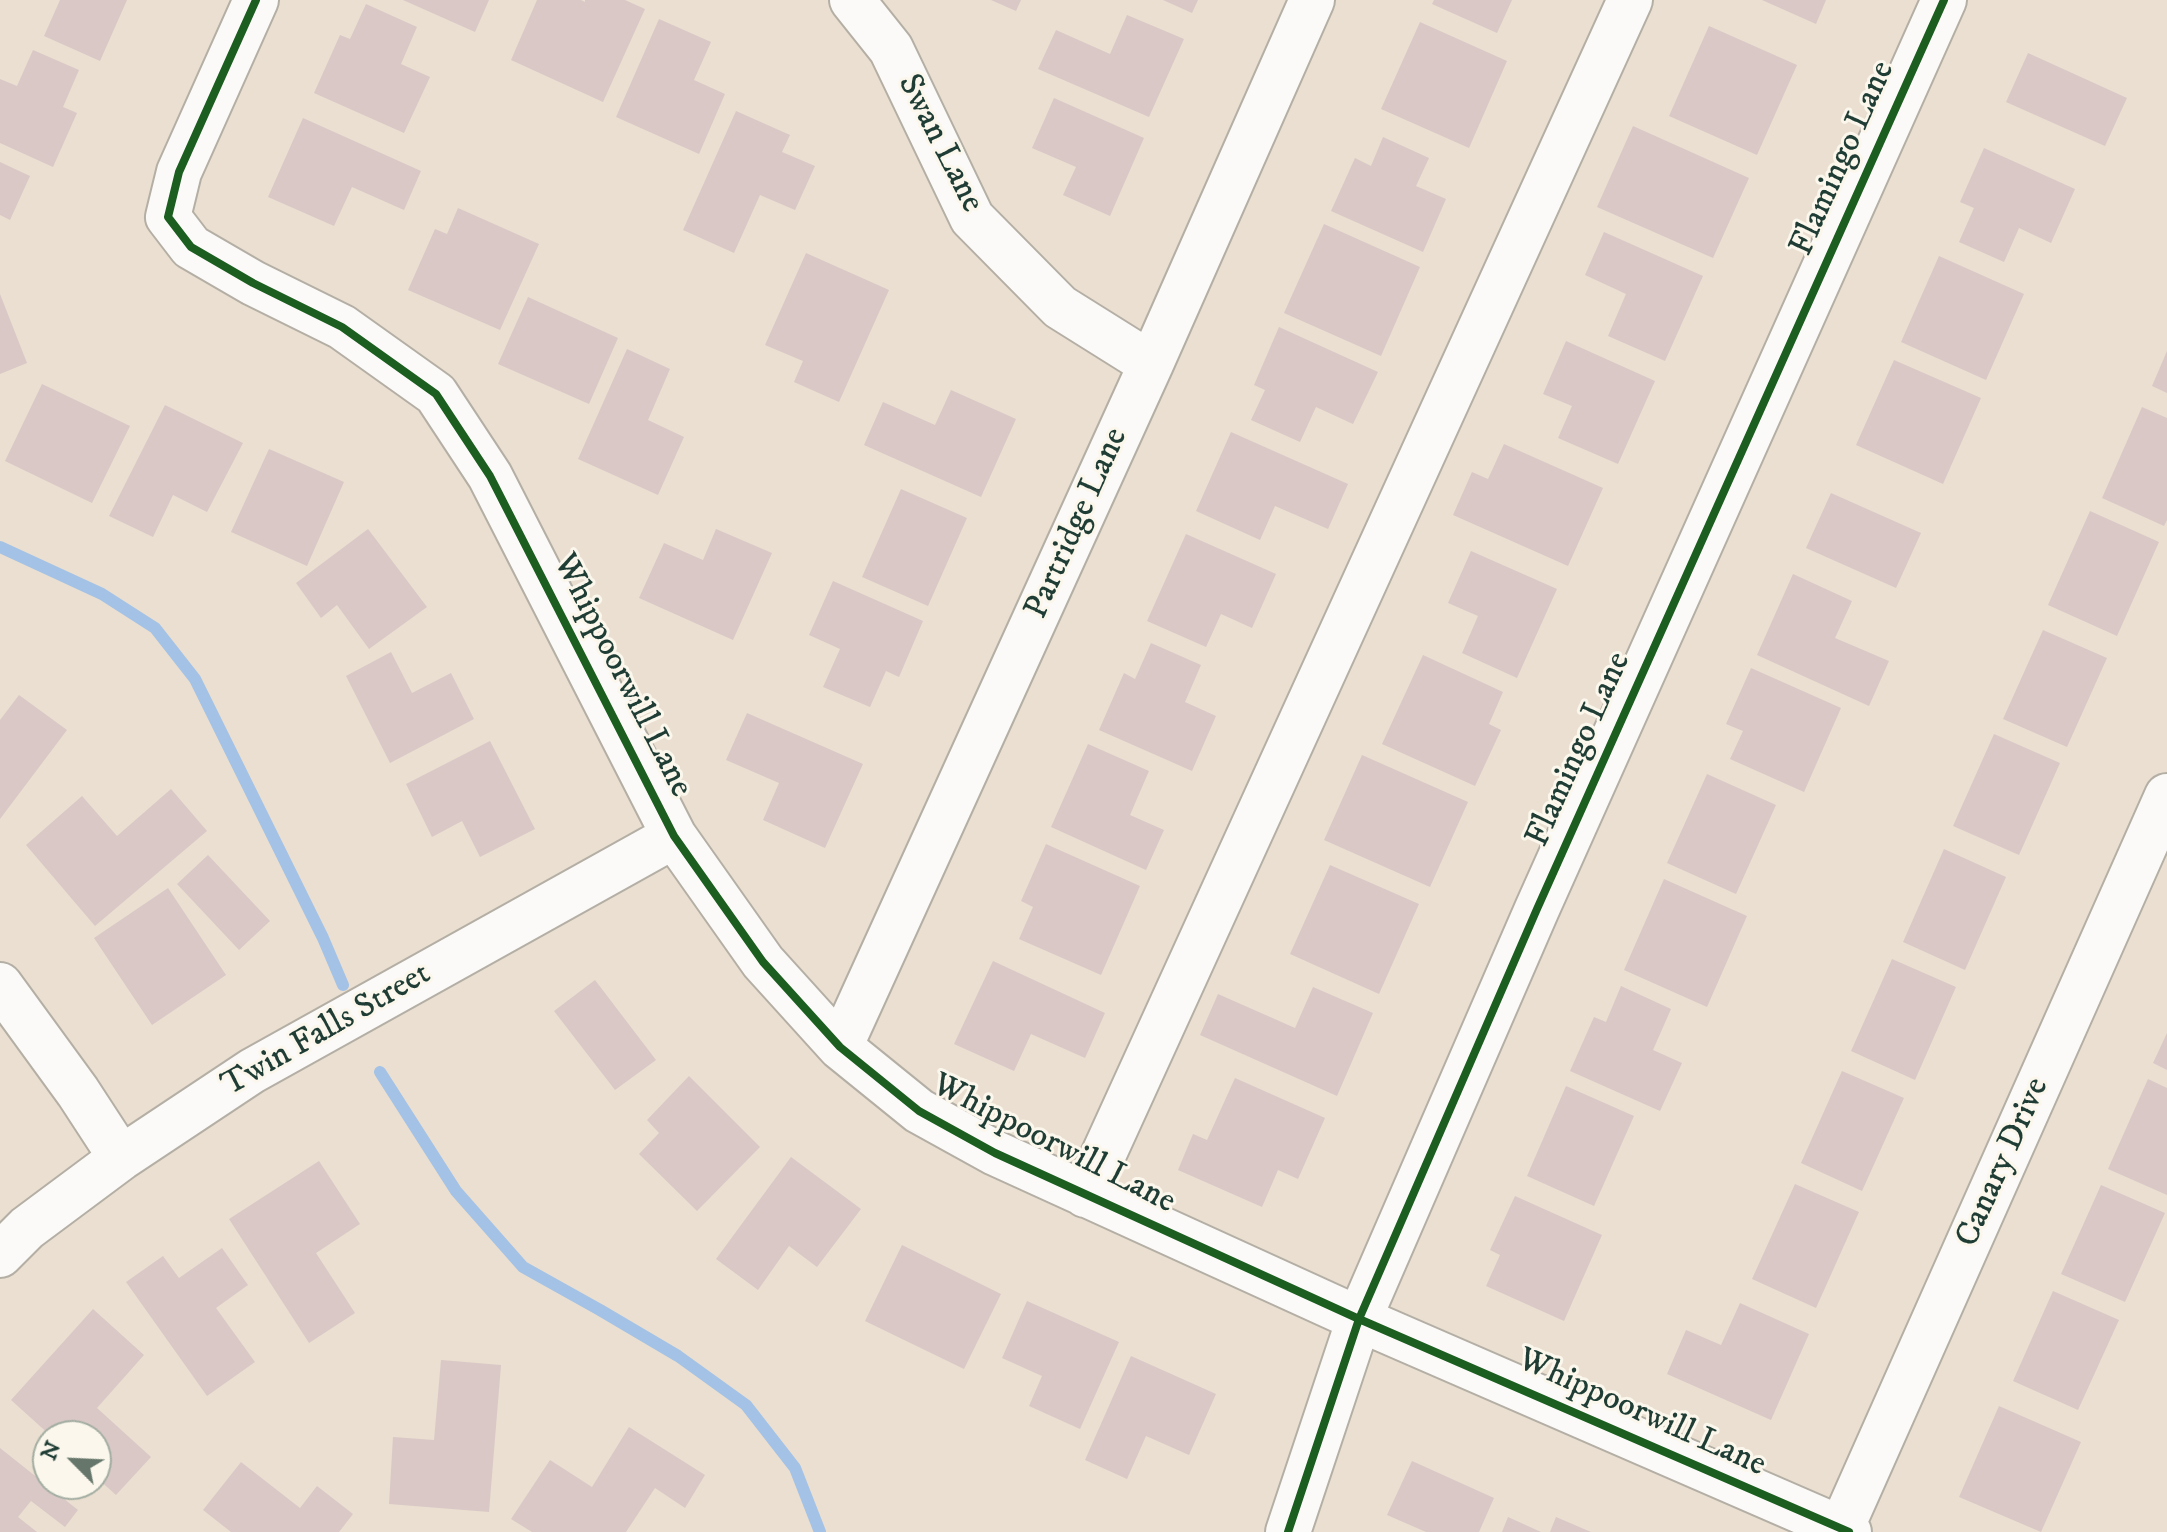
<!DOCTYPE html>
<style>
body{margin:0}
#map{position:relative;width:2167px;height:1532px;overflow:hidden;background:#eadfd0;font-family:"IM FELL DW Pica",serif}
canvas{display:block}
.north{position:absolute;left:32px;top:1420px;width:80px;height:80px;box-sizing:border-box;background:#fbf7ec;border:2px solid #a3ada2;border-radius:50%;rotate:294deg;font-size:22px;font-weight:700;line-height:32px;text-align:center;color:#1f3d34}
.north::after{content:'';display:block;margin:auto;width:28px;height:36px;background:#66766b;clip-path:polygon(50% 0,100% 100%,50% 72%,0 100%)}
</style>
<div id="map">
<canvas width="2167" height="1532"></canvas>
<div class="north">N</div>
</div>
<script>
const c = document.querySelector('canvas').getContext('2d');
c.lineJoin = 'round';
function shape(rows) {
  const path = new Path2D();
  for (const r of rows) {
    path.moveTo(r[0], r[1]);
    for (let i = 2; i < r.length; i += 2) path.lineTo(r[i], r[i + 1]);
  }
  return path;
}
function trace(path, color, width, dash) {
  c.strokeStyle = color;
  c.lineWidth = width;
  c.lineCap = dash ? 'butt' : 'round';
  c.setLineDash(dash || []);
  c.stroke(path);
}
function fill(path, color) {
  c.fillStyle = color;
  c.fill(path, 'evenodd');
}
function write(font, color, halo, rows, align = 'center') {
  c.font = font + ' "IM FELL DW Pica",serif';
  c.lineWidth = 6;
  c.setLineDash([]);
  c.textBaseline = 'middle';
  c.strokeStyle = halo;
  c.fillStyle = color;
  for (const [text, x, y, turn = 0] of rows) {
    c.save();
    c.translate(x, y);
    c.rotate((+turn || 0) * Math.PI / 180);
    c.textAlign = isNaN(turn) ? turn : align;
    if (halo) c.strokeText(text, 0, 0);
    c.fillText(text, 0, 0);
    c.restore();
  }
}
const stream = shape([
 [0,547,102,594,155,628,195,679,323,938,343,985],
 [380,1072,456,1191,523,1267,600,1310,678,1356,746,1405,795,1468,820,1532]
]);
const building = shape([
 [60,0,127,0,100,61,44,36],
 [403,0,489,0,475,32],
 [537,0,581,0,585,2,585,0,625,0,645,9,603,102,511,60],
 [991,0,1021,0,1016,11],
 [1163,0,1198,0,1192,13],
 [1434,0,1512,0,1497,33,1432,4],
 [1762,0,1826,0,1816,24],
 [366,4,417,27,401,64,430,77,404,133,314,93,340,35,350,39],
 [1127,15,1184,39,1149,117,1038,69,1056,30,1110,54],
 [659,19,711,42,694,80,725,94,699,154,616,117],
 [1420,22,1507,61,1469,148,1381,109],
 [1709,26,1797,65,1757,155,1669,116],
 [33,50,79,70,63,107,77,113,53,167,0,143,0,79,17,86],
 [2028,53,2127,98,2105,146,2006,102],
 [1054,98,1144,138,1110,216,1063,195,1076,167,1032,148],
 [736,111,790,135,782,152,815,166,795,210,760,195,734,253,683,230],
 [303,118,421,171,404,210,352,187,334,226,268,197],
 [1633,126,1749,178,1713,258,1597,207],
 [1383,137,1429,158,1416,186,1446,199,1423,252,1331,211,1355,158,1371,166],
 [1984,148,2075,189,2051,243,2019,228,2004,262,1959,242,1974,208,1960,202],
 [0,162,30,176,10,220,0,215],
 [458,208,539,244,500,330,408,290,435,229,447,234],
 [1324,224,1420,267,1381,356,1284,313],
 [1604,232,1703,276,1665,361,1608,336,1626,294,1585,275],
 [806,253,889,290,839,402,794,382,803,361,765,345],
 [1939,256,2024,294,1986,380,1901,342],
 [0,294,27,363,0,374],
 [528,297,618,338,589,404,498,364],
 [1279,327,1378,372,1353,424,1316,407,1300,442,1251,420,1265,390,1254,385],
 [1566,341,1655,381,1618,464,1558,438,1572,406,1543,394],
 [627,349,670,369,648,420,684,437,658,495,578,459],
 [2167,351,2167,393,2152,386],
 [1894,360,1981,398,1943,484,1856,445],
 [42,384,130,426,92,503,5,461],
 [951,390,1016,419,981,497,864,445,883,402,935,425],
 [165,405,243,443,207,512,173,495,153,537,109,516],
 [2142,407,2167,418,2167,520,2164,526,2102,498],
 [1231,432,1348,484,1328,529,1275,506,1260,540,1196,511],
 [1504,444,1603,488,1568,566,1453,515,1472,472,1488,479],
 [269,449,344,482,307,566,231,532],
 [901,489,967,518,928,606,862,577],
 [1831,493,1921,533,1896,588,1806,548],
 [2090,511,2159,542,2117,636,2048,605],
 [368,529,427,607,369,649,337,605,321,618,296,583],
 [716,529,772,553,733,640,639,598,664,543,703,560],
 [1186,534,1276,574,1252,628,1221,614,1206,647,1147,621],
 [1471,551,1557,589,1517,678,1462,653,1478,616,1448,603],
 [1793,574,1852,601,1835,638,1889,661,1869,706,1757,655],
 [833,581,923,621,899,677,886,671,870,707,823,687,840,649,809,635],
 [2043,630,2107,658,2067,747,2003,719],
 [1151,643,1201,665,1185,702,1216,716,1192,771,1099,730,1124,673,1135,679],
 [391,652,412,693,451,673,474,719,390,763,346,676],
 [1423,655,1503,692,1489,724,1501,730,1475,786,1382,744],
 [1751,668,1841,708,1804,792,1730,759,1743,731,1726,724],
 [19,695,67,730,0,819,0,720],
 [747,713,863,764,825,848,763,820,779,783,726,760],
 [1994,734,2060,763,2019,855,1953,826],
 [490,741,535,829,480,857,462,821,432,837,406,784],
 [1088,744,1149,771,1130,815,1164,830,1146,870,1051,827],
 [1362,755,1468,802,1430,887,1324,840],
 [1707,774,1776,805,1736,894,1667,863],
 [171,789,207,831,95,926,26,845,82,796,117,836],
 [1046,844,1140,886,1101,975,1019,939,1033,907,1021,901],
 [1944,849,2006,877,1965,970,1903,942],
 [208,855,270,921,239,950,177,884],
 [1330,865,1419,904,1379,994,1290,954],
 [1664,879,1747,916,1707,1007,1624,970],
 [168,888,226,975,152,1025,94,938],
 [1892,959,1956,987,1915,1080,1851,1051],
 [993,961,1105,1013,1085,1058,1031,1034,1014,1071,954,1044],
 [595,980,656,1060,615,1090,554,1011],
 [1621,986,1671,1009,1653,1050,1682,1063,1660,1111,1570,1071,1594,1017,1606,1022],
 [1313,987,1373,1013,1337,1096,1200,1035,1218,994,1295,1028],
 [2167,1033,2167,1070,2153,1063],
 [1842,1071,1904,1098,1862,1191,1801,1163],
 [689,1076,760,1147,697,1211,639,1154,659,1133,647,1120],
 [1235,1078,1325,1118,1298,1179,1278,1170,1262,1207,1178,1170,1193,1134,1207,1140],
 [2148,1079,2167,1088,2167,1195,2108,1169],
 [1566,1086,1634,1116,1594,1206,1527,1176],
 [791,1157,861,1209,817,1267,789,1246,758,1290,716,1259],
 [319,1161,360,1224,316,1253,355,1313,309,1343,229,1219],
 [1795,1184,1859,1212,1816,1308,1752,1279],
 [2101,1185,2165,1213,2125,1302,2061,1274],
 [1515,1196,1602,1235,1564,1321,1486,1286,1500,1255,1490,1250],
 [902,1245,1001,1294,964,1369,865,1321],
 [222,1248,248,1285,216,1308,255,1362,207,1396,126,1282,163,1256,179,1278],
 [2053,1291,2119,1320,2078,1410,2013,1381],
 [1027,1301,1119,1342,1080,1429,1029,1406,1042,1376,1002,1358],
 [1740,1303,1809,1334,1771,1420,1667,1374,1686,1330,1721,1345],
 [93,1309,144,1355,97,1408,151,1457,116,1495,96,1477,96,1436,51,1436,11,1400],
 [1131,1356,1216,1394,1189,1455,1146,1436,1127,1479,1085,1460],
 [441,1360,501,1365,489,1512,389,1504,393,1437,434,1440],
 [1999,1406,2081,1442,2041,1532,1959,1497],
 [629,1427,705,1475,685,1508,655,1488,626,1532,532,1532,511,1519,550,1460,592,1487],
 [0,1448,78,1510,65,1527,31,1501,18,1517,37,1532,0,1532],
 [1412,1461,1494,1498,1479,1532,1426,1532,1387,1515],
 [241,1462,300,1508,317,1486,353,1514,339,1532,231,1532,203,1510],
 [1508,1517,1541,1532,1502,1532],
 [1556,1517,1591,1532,1550,1532]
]);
const minor = shape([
 [256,0,179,172,168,217,191,247,253,283,342,327,436,394,490,476,674,836,763,962,840,1047,919,1111,995,1153,1359,1319,1849,1532],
 [852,0,891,49,972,218,1060,307,1151,364],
 [0,985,78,1092,121,1158],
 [840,1047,1151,364,1312,0],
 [1085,1195,1630,0],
 [0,1255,27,1228,121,1158,252,1071,674,836],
 [1841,1529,2167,796],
 [1288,1532,1359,1319,1537,909,1944,0]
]);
const cycleway = shape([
 [256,0,179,172,168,217,191,247,253,283,342,327,436,394,490,476,674,836,763,962,840,1047,919,1111,995,1153,1359,1319,1849,1532],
 [1288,1532,1359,1319,1537,909,1944,0]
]);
const streetNames = [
 ["Swan Lane",939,144,63],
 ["Flamingo Lane",1844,159,-66],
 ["Partridge Lane",1078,524,-66],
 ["Whippoorwill Lane",621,676,63],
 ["Flamingo Lane",1580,750,-66],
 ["Twin Falls Street",327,1031,-30],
 ["Whippoorwill Lane",1053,1145,27],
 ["Canary Drive",2004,1163,-66],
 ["Whippoorwill Lane",1641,1414,24]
];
trace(stream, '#a3c2e6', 12);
fill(building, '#dac8c7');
trace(minor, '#b4afa5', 48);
trace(minor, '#fcfaf8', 44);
trace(cycleway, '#1b5e20', 8);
write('34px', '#1f3d34', '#fbf7ec', streetNames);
</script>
